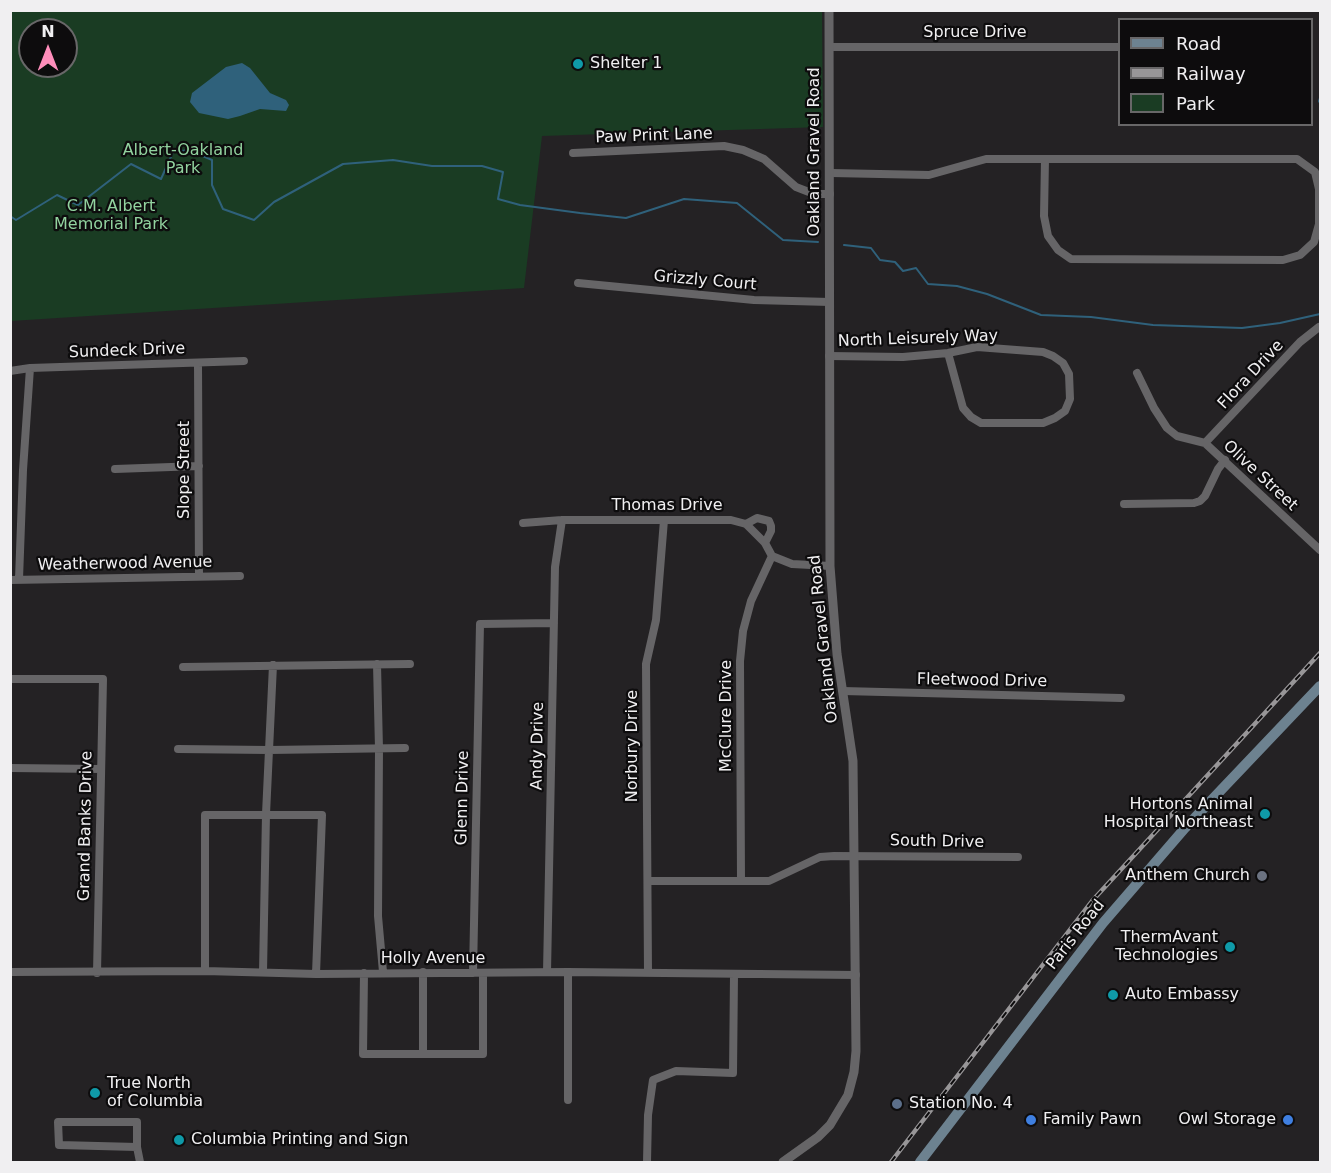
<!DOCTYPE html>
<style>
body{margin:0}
#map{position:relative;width:1331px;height:1173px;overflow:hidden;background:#242224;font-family:"DejaVu Sans",sans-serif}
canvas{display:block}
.frame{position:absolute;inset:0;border:12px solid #f0eff1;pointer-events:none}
.legend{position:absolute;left:1118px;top:18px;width:195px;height:108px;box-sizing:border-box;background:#0d0c0d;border:2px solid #686768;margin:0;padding:8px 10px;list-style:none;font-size:18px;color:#f0eff1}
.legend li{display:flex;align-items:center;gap:12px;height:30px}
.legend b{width:30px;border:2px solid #686768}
.north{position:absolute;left:18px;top:18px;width:60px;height:60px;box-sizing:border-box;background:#0d0c0d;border:2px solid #686768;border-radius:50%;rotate:0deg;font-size:16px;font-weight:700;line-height:24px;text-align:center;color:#f0eff1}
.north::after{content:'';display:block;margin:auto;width:21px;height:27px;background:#ff8ebb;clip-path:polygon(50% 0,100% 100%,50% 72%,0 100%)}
</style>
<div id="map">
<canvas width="1331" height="1173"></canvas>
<div class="frame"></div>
<ul class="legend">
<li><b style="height:8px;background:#6d8290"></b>Road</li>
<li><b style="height:8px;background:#989698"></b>Railway</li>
<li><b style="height:16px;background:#1a3c23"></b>Park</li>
</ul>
<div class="north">N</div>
</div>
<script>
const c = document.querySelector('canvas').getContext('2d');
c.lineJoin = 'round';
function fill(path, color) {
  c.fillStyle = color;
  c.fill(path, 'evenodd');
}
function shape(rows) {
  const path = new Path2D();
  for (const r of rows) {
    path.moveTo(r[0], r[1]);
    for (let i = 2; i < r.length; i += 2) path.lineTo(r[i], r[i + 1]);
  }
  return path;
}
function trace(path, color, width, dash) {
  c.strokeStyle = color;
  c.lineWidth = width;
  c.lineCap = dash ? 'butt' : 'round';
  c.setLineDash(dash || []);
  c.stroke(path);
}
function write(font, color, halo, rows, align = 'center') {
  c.font = font + ' "DejaVu Sans",sans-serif';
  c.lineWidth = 4.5;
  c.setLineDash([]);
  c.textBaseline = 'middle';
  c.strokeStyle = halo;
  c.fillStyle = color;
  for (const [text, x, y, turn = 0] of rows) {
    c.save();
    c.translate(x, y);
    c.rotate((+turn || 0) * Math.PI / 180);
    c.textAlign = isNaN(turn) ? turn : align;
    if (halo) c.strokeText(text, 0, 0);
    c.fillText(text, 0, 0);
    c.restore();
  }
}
const green = shape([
 [11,11,822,11,823,127,542,136,524,288,11,321],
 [30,30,66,30,66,66,30,66]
]);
const water = shape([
 [242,63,250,68,270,93,286,100,289,105,286,111,260,109,240,116,228,119,199,113,190,102,192,93,226,67]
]);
const stream = shape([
 [1320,98,1319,101,1320,103],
 [10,216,16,220,57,195,78,205,131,164,161,179,173,152,189,150,212,160,212,185,223,209,254,220,274,202,343,164,393,160,432,166,482,166,503,172,498,199,520,205,580,213,626,218,684,199,737,203,783,240,818,242],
 [844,245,871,248,880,260,895,262,903,271,916,268,928,284,957,286,987,294,1041,315,1091,317,1153,325,1242,328,1280,323,1320,314]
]);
const minor = shape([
 [830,47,1120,47],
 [573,153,724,146,743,150,764,159,796,187,814,194,830,194],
 [831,173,929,175,986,159,1297,159,1315,172,1319,189,1319,224,1314,242,1300,255,1283,260,1071,259,1058,250,1048,236,1044,216,1045,159],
 [578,283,754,300,830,302],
 [829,356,903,357,948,353,977,347,1043,352,1053,356,1063,363,1069,374,1070,399,1065,411,1055,418,1043,423,981,423,971,417,963,408,948,353],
 [198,363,199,576],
 [10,371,30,368,244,361],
 [1137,373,1154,408,1167,428,1177,436,1205,443,1320,550],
 [1205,443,1300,342,1319,327],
 [115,469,199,466],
 [1124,504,1194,503,1200,501,1205,496,1218,469,1225,460],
 [523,523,562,520,731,520,746,524,765,543,772,556,792,564,830,566],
 [746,524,757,518,769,521,771,526,771,531,765,543],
 [19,579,23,470,30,368],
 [10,580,240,576],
 [377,664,379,749,378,916,383,972],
 [183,667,410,664],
 [10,679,103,679,97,973],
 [843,691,1121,698],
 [178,749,269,750,405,748],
 [10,768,101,769],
 [648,881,769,881,820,857,834,856,1018,857],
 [741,881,740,661,743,631,751,601,772,556],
 [205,971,205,815,322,815,316,974],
 [10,972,205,971,316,974,568,972,856,975],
 [263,972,266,814,273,665],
 [547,972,555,567,562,520],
 [568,972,568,1100],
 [364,973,363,1054,483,1054,483,973],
 [473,973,480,624,554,623],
 [648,973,646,664,656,620,664,520],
 [423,1054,423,972],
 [137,1147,59,1145,58,1122,137,1122,137,1147,140,1162],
 [647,1162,648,1115,653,1080,676,1071,733,1073,734,975]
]);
const tertiary = shape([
 [783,1162,818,1137,830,1125,848,1095,854,1072,856,1051,853,761,837,654,830,566,829,10]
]);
const secondary = shape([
 [920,1162,1103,923,1185,828,1320,686]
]);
const rail = shape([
 [891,1162,1092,901,1320,653]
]);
const markers = [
 [578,64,6,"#0f9aa8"],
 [1265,814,6,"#0f9aa8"],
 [1262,876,6,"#6b7280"],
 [1230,947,6,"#0f9aa8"],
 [1113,995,6,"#0f9aa8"],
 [95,1093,6,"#0f9aa8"],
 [897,1104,6,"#5c6f8a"],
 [1031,1120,6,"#3f7fe0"],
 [1288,1120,6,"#3f7fe0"],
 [179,1140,6,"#0f9aa8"]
];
const streetNames = [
 ["Spruce Drive",975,33],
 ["Paw Print Lane",654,136,-2],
 ["Oakland Gravel Road",815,152,-90],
 ["Grizzly Court",705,281,5],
 ["North Leisurely Way",918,339,-2],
 ["Sundeck Drive",127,351,-2],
 ["Flora Drive",1251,375,-47],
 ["Slope Street",185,470,-90],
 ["Olive Street",1260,476,43],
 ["Thomas Drive",667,506],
 ["Weatherwood Avenue",125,564,-1],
 ["Oakland Gravel Road",824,639,-96],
 ["Fleetwood Drive",982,681,1],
 ["McClure Drive",727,716,-90],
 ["Andy Drive",538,746,-89],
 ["Norbury Drive",633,746,-90],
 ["Glenn Drive",463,798,-89],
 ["Grand Banks Drive",86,826,-89],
 ["South Drive",937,842,1],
 ["Paris Road",1076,935,-52],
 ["Holly Avenue",433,959]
];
const poiNames = [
 ["Shelter 1",590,64],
 ["Hortons Animal",1253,805,"right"],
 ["Hospital Northeast",1253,823,"right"],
 ["Anthem Church",1250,876,"right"],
 ["ThermAvant",1218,938,"right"],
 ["Technologies",1218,956,"right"],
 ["Auto Embassy",1125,995],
 ["True North",107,1084],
 ["of Columbia",107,1102],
 ["Station No. 4",909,1104],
 ["Family Pawn",1043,1120],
 ["Owl Storage",1276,1120,"right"],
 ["Columbia Printing and Sign",191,1140]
];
const parkNames = [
 ["Albert-Oakland",183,151],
 ["Park",183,169],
 ["C.M. Albert",111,207],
 ["Memorial Park",111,225]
];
fill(green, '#1a3c23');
fill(water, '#2f617b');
trace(stream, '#2f617b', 2);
trace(minor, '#666567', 8);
trace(tertiary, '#666567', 9);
trace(secondary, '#6d8290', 10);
trace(rail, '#989698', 4.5);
trace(rail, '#0d0c0d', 2, [7]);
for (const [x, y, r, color] of markers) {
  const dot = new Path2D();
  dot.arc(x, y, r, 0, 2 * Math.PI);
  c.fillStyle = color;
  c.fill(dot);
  trace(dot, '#0d0c0d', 2);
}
write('16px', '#f0eff1', '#0d0c0d', streetNames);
write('16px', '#f0eff1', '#0d0c0d', poiNames, 'left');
write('16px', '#92d39f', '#0d0c0d', parkNames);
</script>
